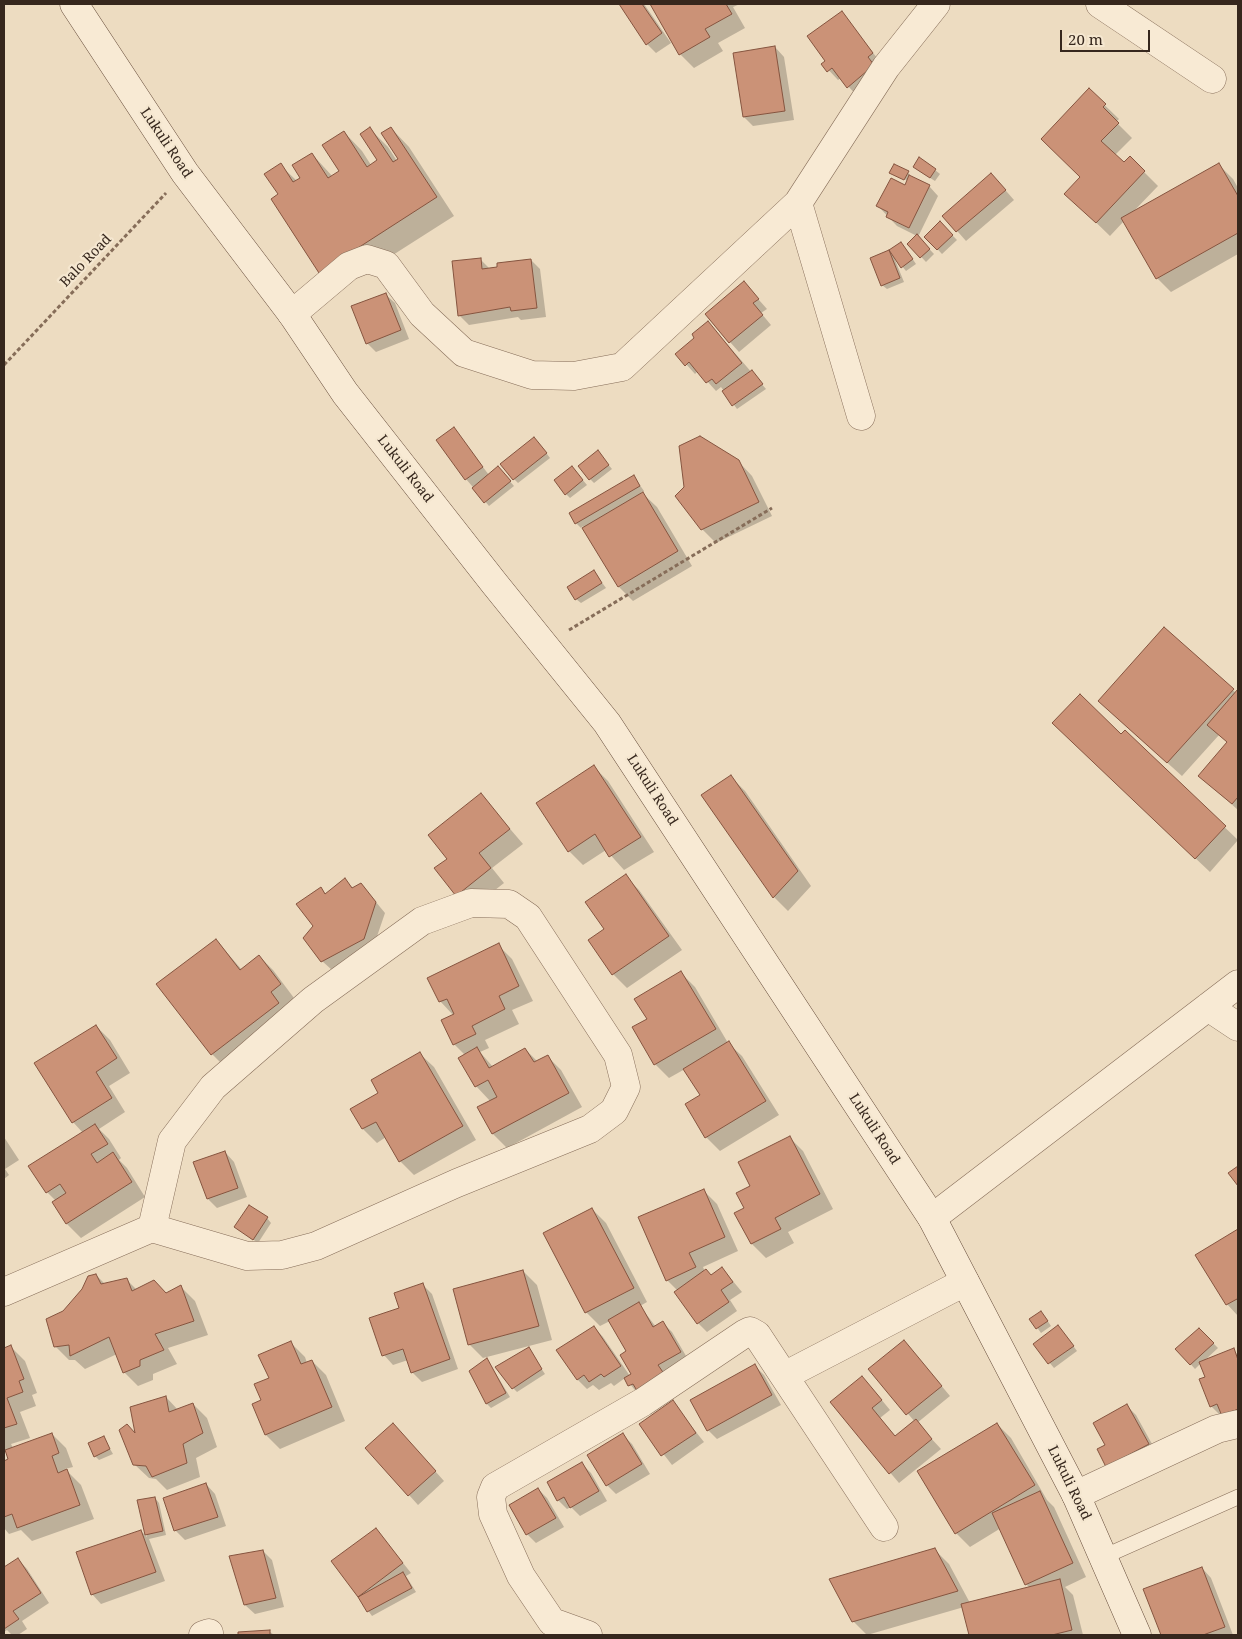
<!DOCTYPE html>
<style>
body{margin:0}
#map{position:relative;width:1242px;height:1639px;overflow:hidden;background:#eddcc1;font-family:"Noto Serif",serif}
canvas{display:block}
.frame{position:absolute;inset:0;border:5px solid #36271d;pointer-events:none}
.scale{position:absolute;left:1060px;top:30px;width:90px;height:22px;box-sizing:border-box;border:2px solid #36271d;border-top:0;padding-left:6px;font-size:15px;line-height:18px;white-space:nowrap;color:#36271d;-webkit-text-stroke:4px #f5e7d0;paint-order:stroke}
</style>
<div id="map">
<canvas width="1242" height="1639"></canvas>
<div class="frame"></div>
<div class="scale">20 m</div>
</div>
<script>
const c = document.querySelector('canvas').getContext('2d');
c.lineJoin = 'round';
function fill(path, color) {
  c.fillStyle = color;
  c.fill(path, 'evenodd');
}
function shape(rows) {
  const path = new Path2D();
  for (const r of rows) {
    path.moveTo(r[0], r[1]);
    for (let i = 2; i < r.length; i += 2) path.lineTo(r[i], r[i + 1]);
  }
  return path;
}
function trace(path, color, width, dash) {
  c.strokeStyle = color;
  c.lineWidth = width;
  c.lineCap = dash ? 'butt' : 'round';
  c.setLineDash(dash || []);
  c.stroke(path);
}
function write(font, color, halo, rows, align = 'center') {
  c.font = font + ' "Noto Serif",serif';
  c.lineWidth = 4.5;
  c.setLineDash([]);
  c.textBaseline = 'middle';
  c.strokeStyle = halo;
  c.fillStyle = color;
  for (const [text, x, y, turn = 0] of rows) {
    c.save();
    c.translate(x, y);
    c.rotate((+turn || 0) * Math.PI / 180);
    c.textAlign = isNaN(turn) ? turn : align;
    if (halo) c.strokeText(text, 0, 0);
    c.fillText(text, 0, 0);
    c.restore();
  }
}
const shadow = shape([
 [620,4,644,4,671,43,656,53,647,44],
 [651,4,740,4,733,7,745,28,718,43,723,51,694,68,680,54],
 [841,12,881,63,857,96,841,78,838,80,823,64,827,61],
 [775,47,784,57,794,120,753,126,744,117],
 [1089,90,1119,119,1116,122,1132,138,1115,155,1124,164,1130,158,1158,186,1132,213,1219,165,1233,179,1238,188,1238,254,1171,292,1157,278,1124,221,1110,236,1080,207],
 [391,128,409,147,454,216,338,290,320,272,280,194,280,165,297,181,302,178,312,154,333,177,341,171,344,132,362,151,371,165,378,160,370,129,388,147,397,161,400,160],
 [935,170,940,174,935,181,919,171],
 [891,172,908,172,911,178,929,186,938,196,918,237,934,254,926,262,909,244,917,236,897,226,878,206,910,182],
 [1000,184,1014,200,966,241,944,216],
 [940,223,957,240,942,254,926,237],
 [905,248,916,264,906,271,893,255,904,282,887,289,882,285,872,258],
 [480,259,490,269,531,260,540,269,546,317,521,320,518,317,469,325,460,316,453,262],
 [744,283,767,309,761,313,771,325,739,352,730,342],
 [385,294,395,303,409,339,376,352,367,343],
 [708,322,766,389,737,409,721,387,716,391,698,371,695,374,677,354,696,338],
 [454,429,489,475,502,472,514,486,489,506,466,479],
 [538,442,550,458,518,483,514,479],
 [598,452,612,469,594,483,590,479],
 [738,461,752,476,772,516,716,543,702,529],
 [576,472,587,485,570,498,566,494],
 [634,477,644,491,641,492,657,507,692,566,633,601,619,587,583,526,581,528,576,523,570,513],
 [594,572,606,588,581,603,576,599],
 [1164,628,1236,693,1238,691,1238,810,1200,776,1228,743,1219,735,1182,776,1113,714],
 [1125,732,1238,840,1210,872,1067,737,1121,735],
 [594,767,608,781,654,852,624,870,606,850,583,865,569,851],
 [731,777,745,791,811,886,788,911,774,897,703,796],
 [481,795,523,844,492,868,504,883,471,909,457,895,448,859],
 [625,876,639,890,682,950,627,988,613,974,589,940,606,929],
 [345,880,354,889,361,884,385,913,373,948,332,970,322,961,321,888,326,894],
 [216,940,242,970,259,956,273,970,294,998,284,1007,292,1018,226,1068,212,1054],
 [498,945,512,959,533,1001,512,1010,519,1024,485,1040,489,1048,480,1052,493,1067,525,1049,537,1061,547,1056,561,1070,582,1107,507,1148,493,1134,479,1108,491,1102,476,1086,465,1055,454,1044,454,1016,440,1001],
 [681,973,695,987,728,1043,742,1056,779,1115,720,1151,706,1137,702,1096,685,1069,669,1078,655,1064,648,1020],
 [96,1026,110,1040,130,1073,109,1086,125,1112,99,1129,109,1139,121,1158,119,1160,127,1168,145,1197,81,1238,67,1224,54,1203,56,1201,47,1192,83,1133,73,1122],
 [420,1054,434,1067,476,1140,414,1175,400,1161,386,1137,377,1143,363,1129,352,1110,380,1094],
 [4,1137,19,1160,5,1169,9,1175,4,1179],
 [789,1137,803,1151,833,1209,788,1232,794,1243,766,1258,752,1244,736,1214,745,1209,752,1187],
 [225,1152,234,1162,247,1197,217,1208,208,1199],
 [703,1190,717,1204,738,1251,703,1267,705,1272,712,1276,722,1268,742,1292,730,1300,737,1311,707,1332,698,1323,678,1291,667,1280],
 [592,1209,606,1223,647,1302,640,1306,656,1327,663,1323,672,1332,689,1361,639,1395,625,1378,614,1386,611,1383,599,1390,593,1385,587,1389,578,1380,558,1351,594,1327,603,1337,630,1376,632,1374,628,1352,610,1321,600,1326,586,1312,545,1233],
 [267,1218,271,1223,258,1243,236,1227],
 [1238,1231,1238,1316,1227,1304,1197,1255],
 [523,1271,537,1285,552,1340,483,1358,469,1344],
 [96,1275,105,1284,126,1279,137,1290,167,1294,181,1287,195,1301,208,1335,168,1348,177,1364,153,1374,153,1380,138,1386,124,1372,117,1354,85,1369,75,1360,69,1360,55,1346,64,1313],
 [423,1285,432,1294,458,1369,422,1382,412,1372,408,1360,393,1365,384,1355,371,1318,401,1308],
 [1045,1317,1051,1326,1041,1333,1031,1319],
 [1199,1329,1218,1348,1204,1361,1233,1350,1238,1355,1238,1422,1220,1415,1211,1406,1207,1378,1201,1363,1195,1369,1177,1349],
 [1062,1331,1077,1351,1054,1368,1034,1344],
 [904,1341,950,1396,917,1423,941,1449,899,1483,831,1403,871,1387,890,1410,880,1418,896,1437,915,1422,870,1369],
 [291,1343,305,1357,307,1363,312,1361,326,1375,345,1421,280,1449,266,1435,253,1405,263,1401,270,1379],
 [11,1347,25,1361,37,1393,32,1395,36,1406,20,1412,30,1438,11,1444,13,1448,52,1434,66,1448,73,1467,65,1469,81,1485,94,1519,32,1541,21,1530,9,1534,4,1528,4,1462,10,1460,6,1451,4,1452,4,1350],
 [528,1349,545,1374,517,1392,513,1388],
 [487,1359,510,1397,491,1408,487,1404],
 [755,1366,764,1375,781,1405,717,1439,708,1430],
 [166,1397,178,1410,193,1404,207,1418,217,1447,196,1458,200,1477,167,1490,156,1479,149,1478,134,1464,138,1437],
 [672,1402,704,1442,672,1465,641,1425],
 [1126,1405,1136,1415,1157,1453,1116,1475,1107,1445],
 [997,1424,1011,1438,1047,1500,1054,1507,1086,1577,1065,1587,1073,1595,1083,1635,970,1635,964,1607,867,1635,853,1621,935,1550,949,1564,970,1603,1030,1588,1026,1584,1001,1528,970,1547,956,1533],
 [402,1434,444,1481,418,1505,409,1495],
 [623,1435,632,1444,650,1474,616,1494,607,1485],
 [103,1437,113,1454,99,1460,95,1456],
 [582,1464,591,1473,607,1501,580,1516,571,1507,567,1509,558,1500],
 [206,1484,215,1494,226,1526,185,1540,176,1531,164,1499],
 [538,1489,547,1498,564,1527,536,1543,527,1534],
 [155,1498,159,1503,166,1535,149,1539,165,1581,101,1604,92,1594,141,1531,147,1537,139,1501],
 [376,1529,411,1573,406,1576,416,1592,372,1616,333,1562],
 [263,1551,272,1560,284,1607,255,1614,245,1605],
 [18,1559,27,1569,49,1603,22,1621,27,1629,18,1635,12,1635,7,1630,4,1632,4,1568],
 [1202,1568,1211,1578,1233,1635,1162,1635,1145,1589],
 [269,1631,274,1635,239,1635,239,1633]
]);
const building = shape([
 [619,4,642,4,662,33,646,45,619,4],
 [650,4,726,4,732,14,705,29,710,37,679,55,650,4],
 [842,11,873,53,868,57,874,65,847,88,832,68,827,72,821,64,825,61,807,36,842,11],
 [775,46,785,111,743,117,733,53,775,46],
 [1089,88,1106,104,1103,107,1119,123,1101,141,1124,162,1130,156,1145,171,1096,223,1064,194,1080,177,1041,139,1089,88],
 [370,127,393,162,398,159,381,133,391,127,437,197,319,273,271,199,278,194,264,174,281,163,293,182,300,178,292,165,312,153,328,178,339,171,322,145,344,131,367,167,377,160,360,134,370,127],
 [919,157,936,169,930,178,913,167,919,157],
 [1219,163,1238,196,1238,233,1156,279,1121,218,1219,163],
 [894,164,909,171,904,180,889,173,894,164],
 [991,173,1006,190,956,232,942,216,991,173],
 [909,175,930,185,909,228,886,217,888,212,876,206,891,178,905,185,909,175],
 [940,221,953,235,937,250,924,237,940,221],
 [917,234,930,249,920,258,907,244,917,234],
 [901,242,913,259,901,268,889,250,901,242],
 [889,250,900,278,881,286,870,258,889,250],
 [481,258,482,269,497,267,497,263,531,259,537,308,511,311,510,307,458,316,452,261,481,258],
 [744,281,759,299,753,303,763,315,729,343,705,314,744,281],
 [386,293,401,330,366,344,351,306,386,293],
 [708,321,742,363,716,384,712,379,706,383,689,362,685,366,675,354,694,338,692,334,708,321],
 [752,370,763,384,732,406,722,391,752,370],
 [454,427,483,467,465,480,436,440,454,427],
 [700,436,739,460,759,502,701,530,675,496,684,487,679,446,700,436],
 [534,437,547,453,513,480,500,464,534,437],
 [598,450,609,465,589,480,578,466,598,450],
 [498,466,511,481,484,503,472,488,498,466],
 [572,466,583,480,565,495,554,480,572,466],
 [634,475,640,486,575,524,569,513,634,475],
 [643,492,678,551,618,587,582,528,643,492],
 [594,570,602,583,575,600,567,587,594,570],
 [1164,627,1234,689,1167,763,1098,701,1164,627],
 [1238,689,1238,797,1232,804,1198,776,1227,742,1207,725,1238,689],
 [1080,694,1121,734,1125,730,1226,826,1195,859,1052,723,1080,694],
 [594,765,641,837,609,857,595,834,568,852,536,803,594,765],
 [731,775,798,871,773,898,701,795,731,775],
 [481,793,510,829,479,853,491,868,456,896,434,868,447,859,428,835,481,793],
 [626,874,669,936,612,975,588,940,604,929,585,902,626,874],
 [345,878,352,888,361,883,376,902,364,939,321,962,303,938,313,926,296,904,321,887,325,894,345,878],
 [216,939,240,970,259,955,281,984,271,992,279,1003,211,1055,156,984,216,939],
 [499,943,519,986,499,996,505,1009,472,1026,476,1034,453,1045,441,1020,454,1014,447,999,439,1002,427,978,499,943],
 [681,971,716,1029,654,1065,632,1027,647,1019,634,999,681,971],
 [96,1025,117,1058,96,1072,112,1098,72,1123,34,1063,96,1025],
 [729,1041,766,1101,705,1138,685,1104,700,1095,683,1069,729,1041],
 [477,1047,489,1068,525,1048,534,1062,548,1055,569,1093,492,1134,477,1107,497,1097,488,1080,475,1087,458,1058,477,1047],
 [420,1052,463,1126,399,1162,376,1122,362,1129,350,1109,378,1093,371,1080,420,1052],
 [95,1124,108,1144,91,1154,97,1163,113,1152,132,1182,66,1224,52,1202,66,1193,60,1184,46,1193,28,1166,95,1124],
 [790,1136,820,1194,775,1218,781,1229,751,1244,734,1213,744,1208,736,1193,750,1186,738,1162,790,1136],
 [225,1151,238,1188,207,1199,193,1162,225,1151],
 [1238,1166,1238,1186,1228,1173,1238,1166],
 [704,1189,725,1237,689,1253,696,1267,666,1281,638,1217,704,1189],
 [249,1205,268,1217,253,1240,234,1227,249,1205],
 [592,1208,634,1288,585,1313,543,1233,592,1208],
 [1238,1229,1238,1301,1237,1299,1226,1305,1195,1255,1238,1229],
 [722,1267,733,1282,721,1290,729,1302,697,1324,674,1292,706,1269,711,1275,722,1267],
 [523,1270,539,1326,468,1345,453,1289,523,1270],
 [96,1274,101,1284,127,1278,132,1291,154,1280,166,1293,181,1285,194,1321,155,1334,164,1350,140,1360,140,1366,123,1373,109,1337,70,1356,69,1345,54,1347,46,1319,63,1311,82,1289,88,1276,96,1274],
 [423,1283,450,1359,411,1373,403,1349,382,1356,369,1318,399,1308,394,1293,423,1283],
 [639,1302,653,1327,663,1321,681,1352,658,1365,667,1378,639,1394,633,1384,628,1386,624,1378,631,1374,620,1355,626,1351,608,1320,639,1302],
 [1041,1311,1048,1321,1036,1329,1029,1319,1041,1311],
 [1058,1325,1074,1346,1048,1364,1033,1344,1058,1325],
 [594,1326,621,1366,604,1377,601,1374,589,1382,584,1375,577,1380,556,1350,594,1326],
 [1199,1328,1214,1343,1190,1365,1175,1349,1199,1328],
 [904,1340,942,1386,906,1415,868,1369,904,1340],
 [291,1341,301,1364,312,1360,332,1407,265,1435,252,1404,261,1400,254,1384,269,1378,258,1355,291,1341],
 [11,1345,24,1379,19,1381,23,1392,7,1398,17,1424,4,1428,4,1348,11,1345],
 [529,1347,542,1369,512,1389,495,1367,529,1347],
 [1234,1348,1238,1360,1238,1409,1222,1416,1217,1404,1210,1407,1199,1379,1205,1377,1199,1362,1234,1348],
 [487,1358,506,1393,486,1404,469,1371,487,1358],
 [755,1364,772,1395,707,1431,690,1400,755,1364],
 [862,1376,882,1400,872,1408,895,1436,916,1419,932,1439,889,1474,830,1402,862,1376],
 [166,1396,169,1412,193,1403,203,1433,183,1444,187,1463,152,1477,146,1466,133,1465,119,1430,127,1424,135,1433,130,1407,166,1396],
 [673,1400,696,1433,661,1456,639,1424,673,1400],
 [1127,1404,1149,1444,1106,1467,1097,1449,1105,1445,1093,1423,1127,1404],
 [393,1423,436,1471,408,1496,365,1448,393,1423],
 [997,1423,1035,1485,955,1534,917,1471,997,1423],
 [52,1433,59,1453,52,1456,58,1473,67,1469,80,1505,17,1528,12,1514,4,1517,4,1461,8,1459,5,1450,52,1433],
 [623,1433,642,1464,606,1486,587,1455,623,1433],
 [104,1436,110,1449,94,1457,88,1443,104,1436],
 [582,1462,599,1491,570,1508,564,1497,557,1501,547,1482,582,1462],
 [206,1483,218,1517,174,1531,163,1498,206,1483],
 [538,1488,556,1518,526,1535,509,1505,538,1488],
 [1040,1491,1073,1563,1025,1585,992,1513,1040,1491],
 [155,1497,163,1531,145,1535,137,1500,155,1497],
 [376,1528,403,1563,358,1597,331,1561,376,1528],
 [141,1530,156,1572,91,1595,76,1552,141,1530],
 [935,1548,958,1591,852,1622,829,1579,935,1548],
 [263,1550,276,1598,244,1605,229,1556,263,1550],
 [18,1558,41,1593,13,1611,19,1619,4,1629,4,1567,18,1558],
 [1202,1567,1225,1627,1203,1635,1161,1635,1143,1589,1202,1567],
 [403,1572,412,1588,367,1612,358,1597,403,1572],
 [1060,1579,1072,1630,1052,1635,969,1635,961,1604,1060,1579],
 [270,1630,270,1635,238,1635,238,1632,270,1630]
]);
const path = shape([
 [4,365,166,193],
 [569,630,772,508]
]);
const lane = shape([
 [1103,1557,1238,1497]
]);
const street = shape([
 [1100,4,1212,79],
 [798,203,861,416],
 [292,314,349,266,367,259,386,265,422,314,464,353,532,375,574,376,622,367,798,203,886,67,936,4],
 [1208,1007,1238,1027],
 [932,1218,1238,984],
 [4,1292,152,1228,247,1256,282,1255,316,1246,457,1183,590,1129,614,1111,626,1087,618,1055,528,917,509,904,471,903,422,921,313,1000,213,1087,172,1141,152,1228],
 [784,1376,884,1527],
 [1076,1495,1217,1429,1238,1424],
 [203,1635,209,1633],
 [588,1635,552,1622,521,1576,493,1514,491,1497,495,1487,643,1402,744,1334,750,1331,757,1335,784,1376,965,1282]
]);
const secondary = shape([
 [74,4,185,173,292,314,345,393,494,583,607,723,932,1218,1076,1495,1137,1635]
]);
const streetNames = [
 ["Lukuli Road",166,143,56],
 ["Balo Road",86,261,-46],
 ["Lukuli Road",405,469,52],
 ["Lukuli Road",652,790,57],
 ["Lukuli Road",874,1129,57],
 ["Lukuli Road",1069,1483,64]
];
fill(shadow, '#0003');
fill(building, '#cb9277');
trace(building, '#85543f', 1);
trace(lane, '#866d59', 16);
trace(street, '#866d59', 29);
trace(secondary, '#684e3c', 29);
trace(path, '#866d59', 3, [4, 2.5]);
trace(lane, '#f8ead4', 15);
trace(street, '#f8ead4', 28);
trace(secondary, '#f8ead4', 28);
write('14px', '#36271d', '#f5e7d0', streetNames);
</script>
